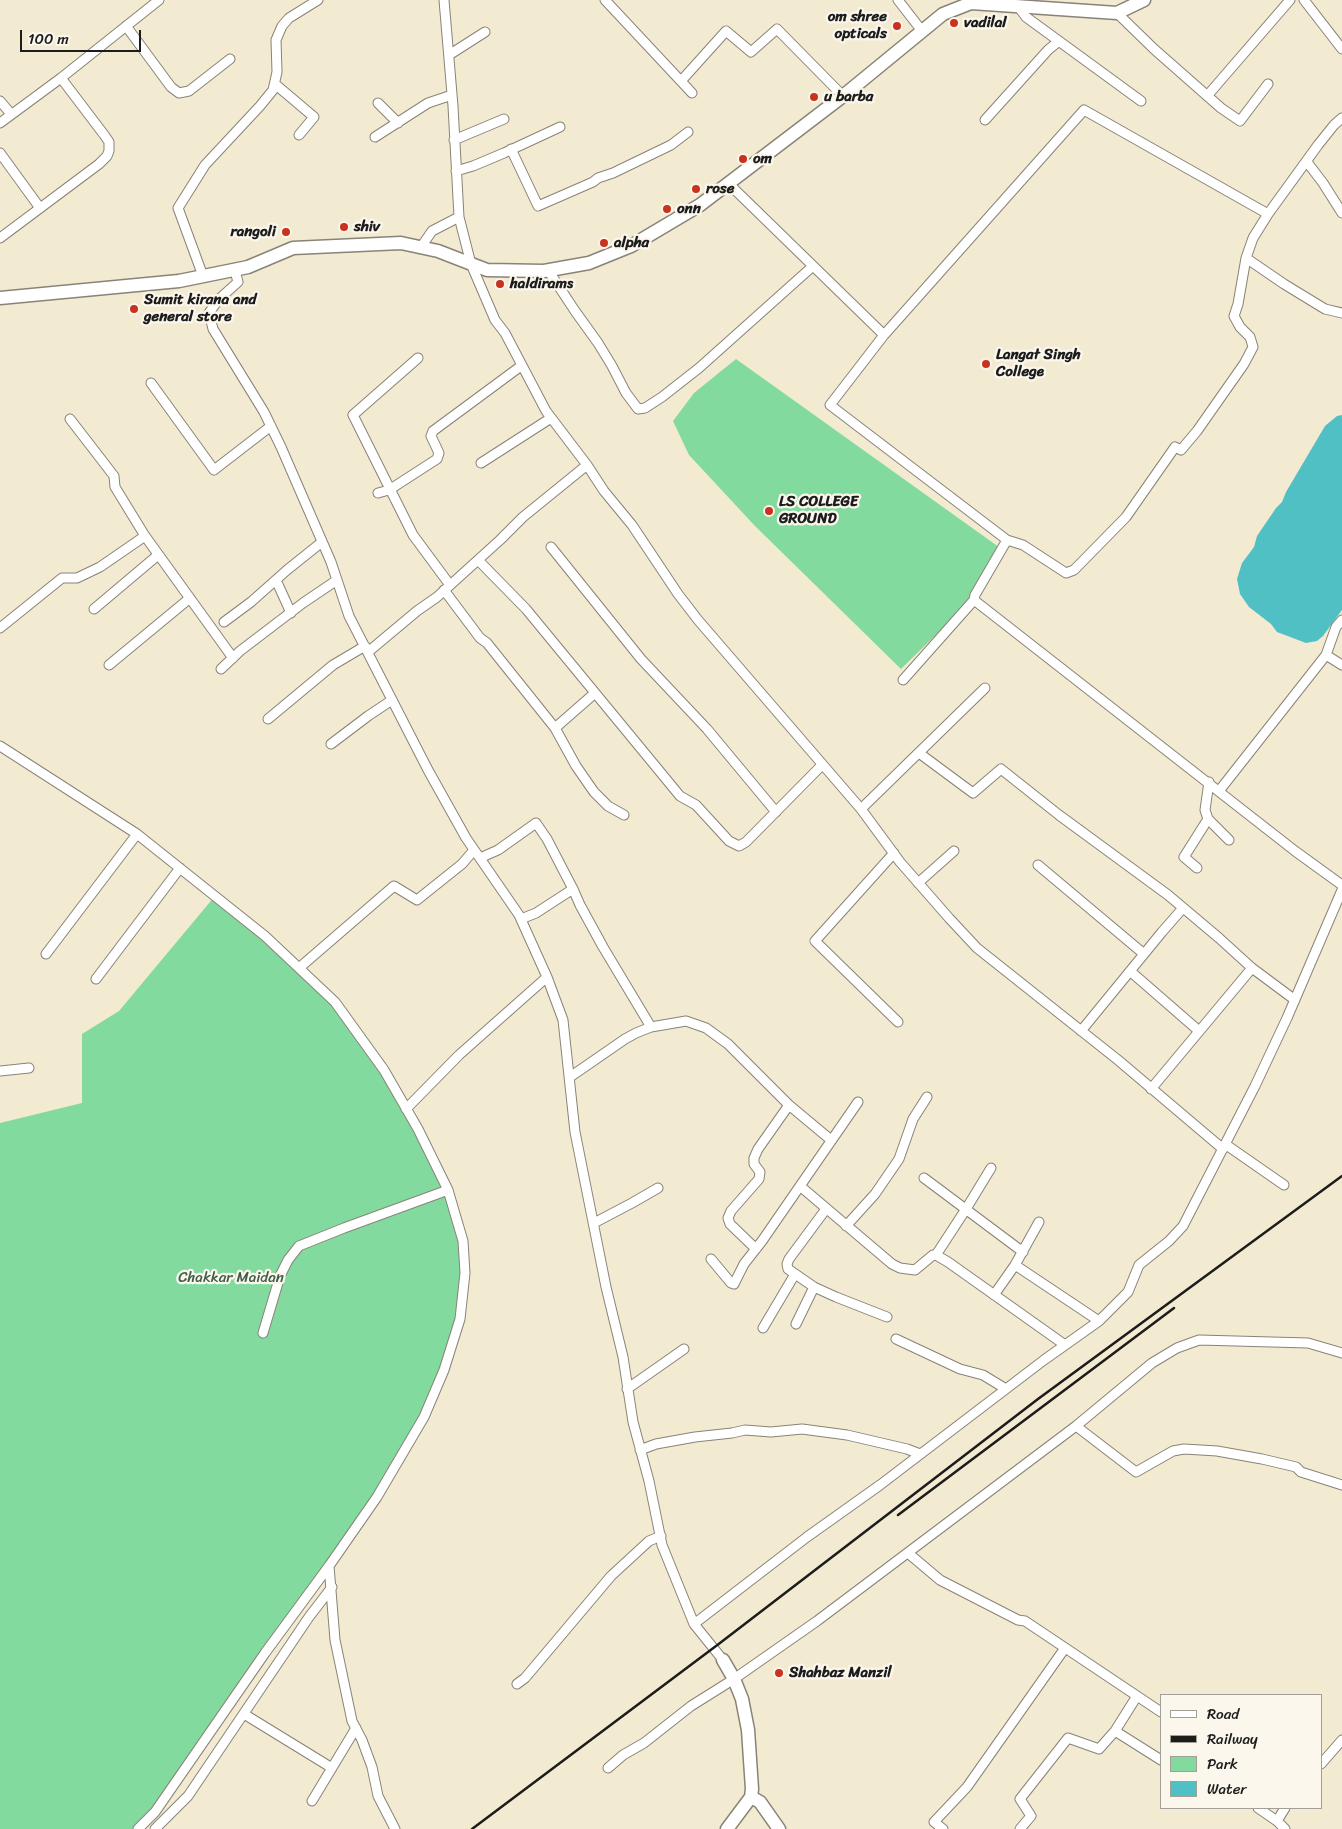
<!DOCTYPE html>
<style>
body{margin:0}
#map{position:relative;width:1342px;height:1829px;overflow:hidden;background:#f3ead2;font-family:Sriracha,sans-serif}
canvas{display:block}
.legend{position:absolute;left:1160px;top:1694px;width:162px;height:115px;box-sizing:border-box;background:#fbf7ec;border:1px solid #a29f99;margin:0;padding:6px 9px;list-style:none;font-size:15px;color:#1c1c1c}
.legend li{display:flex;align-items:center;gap:10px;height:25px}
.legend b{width:25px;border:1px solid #a29f99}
.scale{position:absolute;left:20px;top:30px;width:121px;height:22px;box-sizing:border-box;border:2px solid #1c1c1c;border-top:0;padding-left:6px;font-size:15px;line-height:18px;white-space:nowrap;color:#1c1c1c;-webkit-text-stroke:4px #fbf7ec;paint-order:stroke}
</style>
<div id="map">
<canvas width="1342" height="1829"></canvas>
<ul class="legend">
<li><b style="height:6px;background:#fff"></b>Road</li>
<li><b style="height:6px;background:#1c1c1c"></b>Railway</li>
<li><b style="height:14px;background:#82da9f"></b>Park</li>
<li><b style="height:14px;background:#51c0c5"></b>Water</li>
</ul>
<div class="scale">100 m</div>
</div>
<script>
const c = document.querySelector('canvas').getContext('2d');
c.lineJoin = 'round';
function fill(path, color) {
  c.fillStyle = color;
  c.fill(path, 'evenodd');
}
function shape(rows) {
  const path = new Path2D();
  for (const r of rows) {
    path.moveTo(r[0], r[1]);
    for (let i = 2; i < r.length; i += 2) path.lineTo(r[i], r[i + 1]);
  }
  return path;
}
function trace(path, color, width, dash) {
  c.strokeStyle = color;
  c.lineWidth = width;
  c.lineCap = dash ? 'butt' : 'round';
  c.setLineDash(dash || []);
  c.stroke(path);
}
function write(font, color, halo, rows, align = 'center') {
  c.font = font + ' Sriracha,sans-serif';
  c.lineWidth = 4.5;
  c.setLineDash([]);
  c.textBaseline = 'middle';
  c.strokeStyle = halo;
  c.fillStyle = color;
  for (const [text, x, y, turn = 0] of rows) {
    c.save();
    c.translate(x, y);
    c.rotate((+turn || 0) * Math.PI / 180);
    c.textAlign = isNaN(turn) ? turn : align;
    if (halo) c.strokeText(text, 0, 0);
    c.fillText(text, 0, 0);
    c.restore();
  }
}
const green = shape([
 [736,359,1003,550,958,613,901,669,755,526,689,455,673,421,694,393],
 [215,896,335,1002,384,1070,448,1190,463,1241,460,1319,424,1417,377,1497,138,1829,0,1829,0,1123,82,1103,82,1034,119,1011]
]);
const water = shape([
 [1337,416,1342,415,1342,610,1323,636,1317,641,1306,643,1277,632,1271,624,1249,607,1240,594,1237,579,1242,563,1254,547,1257,536,1276,508,1282,502,1286,492,1325,426]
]);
const street = shape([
 [605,0,692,93],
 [898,0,922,31],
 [1304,0,1342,49],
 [1017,5,1026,17,1141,101],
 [1117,13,1154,49,1221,108,1240,121,1268,84],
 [126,26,171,87,179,93,189,91,230,59],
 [449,55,485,32],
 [681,81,726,31,751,52,777,29,843,96],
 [275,84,314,117,299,135],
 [1207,96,1290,0],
 [0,101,11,114],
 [378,103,398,123],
 [1342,118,1334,125,1318,145,1268,214,1253,238,1246,258,1238,304,1234,316,1240,327,1250,337,1253,347,1244,364,1197,431,1181,450,1175,447,1126,517,1074,570,1066,573,1023,545,1007,540,975,595,974,600,1295,851,1342,885],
 [985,120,1048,50,1059,41],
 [0,123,61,78,159,0],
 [375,137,428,103,452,95],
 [454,140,504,119],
 [511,149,538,206,593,182,598,178,613,173,671,145,688,132],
 [0,153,40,208],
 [1307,162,1323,183,1342,213],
 [456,171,473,166,504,153,560,127],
 [729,184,884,335],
 [0,238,99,164,107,156,109,151,109,142,105,136,61,78],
 [421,247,432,231,459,217],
 [1246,258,1284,284,1325,309,1342,313],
 [548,270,575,311,598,343,612,366,626,393,638,409,645,408,662,397,699,368,813,266],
 [235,271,238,282,218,300,209,313,213,329,264,412,281,447,331,562,349,616,428,770,466,838,519,915,547,977,563,1020,575,1132,606,1287,623,1357,633,1422,649,1481,662,1545,694,1624,723,1660],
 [203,276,178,208,205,165,260,106,273,90,277,72,276,40,282,26,289,18,318,0],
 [418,358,353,415,413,535,450,585],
 [151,383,214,470,271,426],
 [70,419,114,476,115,487,145,536,233,658],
 [481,463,551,418],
 [587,465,604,491,632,525,678,594,698,620,861,809,900,862,949,918,977,948,1118,1060,1223,1149],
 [378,493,389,490,437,459,439,453,431,436,433,431,521,366],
 [1007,540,830,405,884,335,1084,110,1268,214],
 [551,547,641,659,707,729,776,812],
 [478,560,526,609,680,796,696,805,729,841,739,846,746,842,822,765],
 [276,580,291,613],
 [444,590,480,638,487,643,555,728,576,766,594,792,608,806,624,815],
 [94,609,158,555],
 [224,622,251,602,287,570,322,542],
 [0,628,62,578,77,578,100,567,145,536],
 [368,652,417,611,437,597,500,540,523,517,587,465,546,411,505,333,495,320,471,264,459,217,453,106,444,0],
 [1326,655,1342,665],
 [109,665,190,598],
 [221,669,240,651,303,603,337,580],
 [903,680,974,600],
 [268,719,333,665,365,646],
 [555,728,595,693],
 [331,744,368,716,392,700],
 [0,746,137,834,265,936,335,1002,384,1070,418,1129,448,1190,463,1241,465,1273,460,1319,444,1370,424,1417,377,1497,329,1566,265,1653,155,1812,138,1829],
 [919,753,973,793,1001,769,1059,815,1168,895,1219,938,1252,968,1295,1000],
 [1219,791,1326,655,1336,627,1342,620],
 [861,809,985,688],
 [1208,819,1229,840],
 [894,853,815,941,898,1022],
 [480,858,498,850,536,823,547,839,573,889,580,905,603,947,651,1027],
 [1038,865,1144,954],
 [1197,868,1184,857,1208,819,1205,810,1209,782],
 [918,883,954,851],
 [521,919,536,913,573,889],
 [46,954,137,834],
 [299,968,394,886,417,900,462,864,474,850],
 [1130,971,1199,1031],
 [96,979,180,868],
 [1081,1031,1162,932,1183,908],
 [0,1071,29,1068],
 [570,1077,625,1039,636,1033,651,1027,686,1021,706,1028,728,1044,789,1105,831,1140],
 [1151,1089,1252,968],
 [406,1109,459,1055,547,977],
 [1225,1144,1284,1185],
 [924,1178,1023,1252],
 [800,1186,892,1264,900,1268,915,1270,933,1255,936,1255,948,1262,1065,1345],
 [826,1209,789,1259,787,1264,788,1269,814,1287,836,1297,887,1317],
 [1039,1222,1015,1265,1099,1321],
 [594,1223,632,1203,658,1188],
 [846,1226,875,1194,899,1159,913,1119,927,1097],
 [756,1249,730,1224,728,1218,731,1211,759,1179,760,1172,754,1164,754,1158,758,1149,789,1105],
 [936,1255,966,1209,991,1168],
 [711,1259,731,1283,734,1284,744,1264,762,1241,858,1102],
 [994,1295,1015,1265],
 [796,1324,814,1287],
 [763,1328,795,1274],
 [263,1333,280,1276,288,1260,299,1246,344,1228,448,1190],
 [896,1339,960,1369,983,1375,1006,1389],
 [627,1389,684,1349],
 [1076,1426,1136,1472,1173,1451,1184,1449,1217,1451,1262,1459,1296,1467,1301,1472,1342,1485],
 [640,1450,656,1444,695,1437,732,1433,745,1430,771,1432,802,1429,847,1435,907,1449,920,1454],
 [908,1553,940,1580,1018,1620,1025,1621,1161,1712],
 [329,1566,335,1640,352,1721,362,1740,372,1767,378,1796,395,1829],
 [694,1624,807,1537,880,1485,1044,1360,1099,1321,1128,1292,1139,1265,1169,1241,1183,1226,1255,1086,1287,1018,1342,890],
 [517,1684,525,1678,611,1576,649,1541,661,1536],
 [244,1714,332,1768],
 [1115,1731,1161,1760],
 [1321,1764,1342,1740],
 [608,1768,623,1755,644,1743,691,1706,734,1679,817,1621,1076,1426,1152,1363,1177,1348,1199,1340,1308,1343,1342,1353],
 [312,1801,356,1728],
 [1258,1808,1277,1821,1285,1829],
 [1277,1821,1285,1808],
 [155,1829,188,1796,309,1617,332,1587],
 [943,1829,934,1822,967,1787,1065,1648],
 [1020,1829,1031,1816,1020,1799,1068,1738,1099,1749,1115,1731,1137,1696]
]);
const secondary = shape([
 [0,298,179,281,248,267,293,248,401,243,438,251,487,270,544,271,589,263,631,246,700,205,843,96,943,14,971,3,1117,13,1144,0],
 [723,1660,734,1679,742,1699,748,1730,752,1789,751,1797,727,1829],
 [751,1797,760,1802,779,1829]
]);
const rail = shape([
 [898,1515,1174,1308],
 [472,1829,720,1643,1038,1399,1342,1176]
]);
const markers = [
 [954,23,5,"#c8321e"],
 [897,26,5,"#c8321e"],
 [814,97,5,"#c8321e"],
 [743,159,5,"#c8321e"],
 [696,189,5,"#c8321e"],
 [667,209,5,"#c8321e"],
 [344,227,5,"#c8321e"],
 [286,232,5,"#c8321e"],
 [604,243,5,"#c8321e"],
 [500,284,5,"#c8321e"],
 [134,309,5,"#c8321e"],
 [986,364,5,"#c8321e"],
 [769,511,5,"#c8321e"],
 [779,1673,5,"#c8321e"]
];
const poiNames = [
 ["om shree",887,17,"right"],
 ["opticals",887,34,"right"],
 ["vadilal",964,23],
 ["u barba",824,97],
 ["om",753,159],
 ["rose",706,189],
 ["onn",677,209],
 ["shiv",354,227],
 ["rangoli",276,232,"right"],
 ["alpha",614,243],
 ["haldirams",510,284],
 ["Sumit kirana and",144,300],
 ["general store",144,317],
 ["Langat Singh",996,355],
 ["College",996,372],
 ["LS COLLEGE",779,502],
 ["GROUND",779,519],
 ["Shahbaz Manzil",789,1673]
];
const parkNames = [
 ["Chakkar Maidan",231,1278]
];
fill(green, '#82da9f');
fill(water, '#51c0c5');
trace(street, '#888377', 11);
trace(secondary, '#888377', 15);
trace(street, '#fff', 9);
trace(secondary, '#fff', 12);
trace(rail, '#1c1c1c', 2.5);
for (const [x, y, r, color] of markers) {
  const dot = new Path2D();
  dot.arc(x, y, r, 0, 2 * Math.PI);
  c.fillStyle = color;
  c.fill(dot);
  trace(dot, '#fbf7ec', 2);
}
write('bold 15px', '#1c1c1c', '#fbf7ec', poiNames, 'left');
write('15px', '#405e4a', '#fbf7ec', parkNames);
</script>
